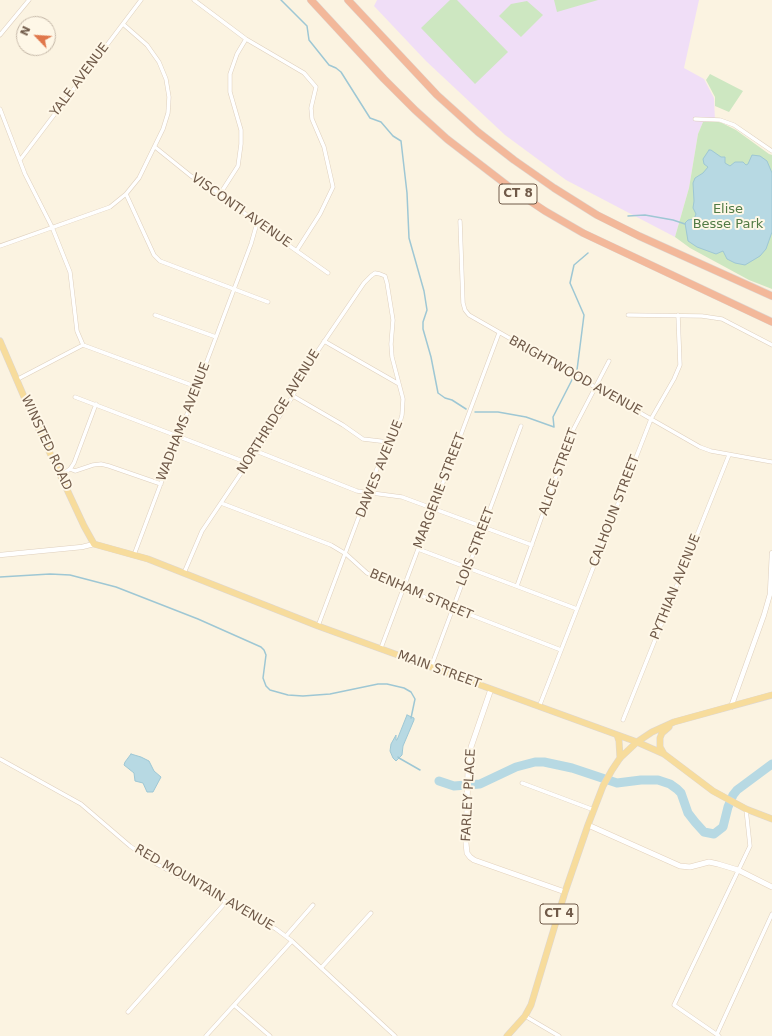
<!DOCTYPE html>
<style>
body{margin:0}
#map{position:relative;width:772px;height:1036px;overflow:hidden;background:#fbf3e1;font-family:"DejaVu Sans",sans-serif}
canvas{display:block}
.north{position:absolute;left:16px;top:16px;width:40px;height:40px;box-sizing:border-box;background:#fef7e7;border:1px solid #c5b8a8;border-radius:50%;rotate:295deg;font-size:11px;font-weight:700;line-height:16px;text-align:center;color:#705a49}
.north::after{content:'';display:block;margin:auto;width:14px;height:18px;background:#e0774b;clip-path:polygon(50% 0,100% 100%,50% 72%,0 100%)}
</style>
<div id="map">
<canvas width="772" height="1036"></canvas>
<div class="north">N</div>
</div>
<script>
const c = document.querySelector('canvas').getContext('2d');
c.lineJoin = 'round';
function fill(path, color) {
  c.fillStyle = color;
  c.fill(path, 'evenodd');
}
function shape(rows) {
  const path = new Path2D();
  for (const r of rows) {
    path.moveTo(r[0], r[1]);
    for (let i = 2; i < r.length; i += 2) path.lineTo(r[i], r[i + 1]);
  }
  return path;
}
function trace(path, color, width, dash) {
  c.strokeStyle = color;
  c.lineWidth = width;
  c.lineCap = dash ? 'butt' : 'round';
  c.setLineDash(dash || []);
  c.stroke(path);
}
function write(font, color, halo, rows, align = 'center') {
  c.font = font + ' "DejaVu Sans",sans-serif';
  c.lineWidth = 4;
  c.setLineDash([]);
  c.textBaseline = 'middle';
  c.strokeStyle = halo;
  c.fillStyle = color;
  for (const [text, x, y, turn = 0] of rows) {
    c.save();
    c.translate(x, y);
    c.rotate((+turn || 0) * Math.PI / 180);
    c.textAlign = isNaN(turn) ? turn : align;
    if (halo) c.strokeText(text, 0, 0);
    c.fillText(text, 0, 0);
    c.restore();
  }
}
const education = shape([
 [377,0,699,0,684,68,704,79,714,98,715,121,703,122,698,134,689,188,675,237,566,180,505,135,426,61,374,6]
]);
const green = shape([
 [450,0,457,0,508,52,475,84,421,28],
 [554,0,598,0,557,12],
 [527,1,543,15,521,37,499,16,511,4],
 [710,74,743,91,729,112,715,106,715,97,706,80],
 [715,121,722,123,736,130,769,154,772,155,772,289,749,280,690,248,675,237,689,188,698,134,703,122]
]);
const water = shape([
 [709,150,711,150,721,157,725,157,725,163,730,166,735,162,743,162,746,165,748,164,752,155,760,156,767,161,772,173,772,232,766,249,760,256,745,265,735,263,727,259,723,251,716,254,697,247,688,241,685,223,688,220,694,219,696,214,693,208,694,201,693,183,695,178,703,173,708,167,704,164,703,159,709,150],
 [407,715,414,718,414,720,403,746,402,755,396,761,393,758,390,751,391,744,396,735,396,740,397,740,407,715],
 [131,754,141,757,149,761,154,771,161,777,153,792,147,792,143,783,135,781,134,773,124,765,125,762,131,754]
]);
const stream = shape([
 [281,0,307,26,309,40,329,65,336,68,341,72,370,118,381,122,393,136,401,141,407,193,409,238,424,291,427,310,423,322,423,329,431,357,438,393,445,398,452,400,466,409],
 [628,216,645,215,673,220,685,224],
 [475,412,498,412,526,417,554,427,553,417,577,370,584,315,570,283,574,265,588,253],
 [0,577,50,574,70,575,116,587,198,619,261,647,264,650,266,655,263,678,266,686,270,690,288,695,303,696,330,694,378,684,387,684,404,688,411,692,415,699,411,718],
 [398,757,399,758,420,770]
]);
const river = shape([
 [439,781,454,786,480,784,516,767,535,762,544,762,572,768,617,783,641,780,658,780,670,784,677,789,681,793,688,813,695,822,704,832,714,834,723,827,728,807,733,795,737,790,772,764]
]);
const minor = shape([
 [194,0,246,39,304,73,316,87,311,108,312,119,324,147,333,187,320,214,297,250],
 [0,35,29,0],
 [0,109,25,174,52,227,70,272,77,331,83,345],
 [695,119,720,120,734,125,772,151],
 [155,147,191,176,220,194,257,223,328,273],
 [20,160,141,0],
 [126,194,154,255,160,261,268,302],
 [220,194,238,166,241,144,241,130,230,92,230,74,237,54,246,39],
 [460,221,463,303,465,310,469,315,700,447,711,451,772,462],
 [0,246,110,207,126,194,139,178,163,129,168,113,169,97,166,79,159,62,147,45,123,24],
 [155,315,216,337],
 [628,315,702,316,722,319,772,345],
 [324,341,399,384],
 [83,345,197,387],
 [16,380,83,345],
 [293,396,343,425,363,439,388,442],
 [75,397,248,463],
 [256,451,357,491,402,497,532,545],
 [70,469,74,463,96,404],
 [61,475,70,469,75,471,93,465,101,464,109,466,161,484],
 [221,503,331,545,346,554,367,573,378,579,561,650],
 [418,549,577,609],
 [134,555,251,244,257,223],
 [184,573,202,531,293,396,300,377,364,283,371,276,375,273,380,274,385,276,387,283,393,320,391,344,392,357,403,399,402,415,400,422,388,442,374,476,318,626],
 [517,586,572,432,609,361],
 [381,648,499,333],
 [431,667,521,426],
 [539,707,651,419,674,379,680,365,678,315],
 [623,720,729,455],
 [0,759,81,804,130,846,153,862,276,929,292,941,395,1036],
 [522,783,594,810],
 [286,936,313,905],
 [321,968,371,913],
 [234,1005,270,1036],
 [128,1012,226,902],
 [525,1016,559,1036],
 [717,1034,772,914],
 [206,1036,292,941],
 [719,1036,674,1005,750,846,746,809]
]);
const tertiary = shape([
 [0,555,82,547,94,544],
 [731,707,764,615,770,594,772,553]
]);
const secondary = shape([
 [491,689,471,747,468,770,466,843,467,853,470,857,474,860,565,892],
 [588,825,680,866,690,867,709,862,718,864,738,870,772,887]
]);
const primary = shape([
 [0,341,28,406,84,526,94,544,148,559,318,626,637,742,664,754,713,791,746,809,772,819],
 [617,735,619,741,620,758],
 [664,754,660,747,660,738,662,733,669,727],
 [507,1036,525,1016,531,1005,565,892,588,825,603,786,612,770,620,758,637,742,652,732,674,722,772,695]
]);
const motorway = shape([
 [311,0,384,79,415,110,447,139,512,189,545,211,583,233,772,322],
 [348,0,437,95,478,132,514,160,554,188,597,215,639,236,772,296]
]);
const shields = [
 [518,194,38],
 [559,914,38]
];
const shieldNames = [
 ["CT 8",518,194],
 ["CT 4",559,914]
];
const streetNames = [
 ["YALE AVENUE",80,80,-53],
 ["VISCONTI AVENUE",241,211,35],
 ["BRIGHTWOOD AVENUE",575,376,29],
 ["NORTHRIDGE AVENUE",279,412,-58],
 ["WADHAMS AVENUE",184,422,-69],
 ["WINSTED ROAD",46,443,65],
 ["DAWES AVENUE",380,469,-68],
 ["ALICE STREET",559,472,-70],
 ["MARGERIE STREET",440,491,-69],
 ["CALHOUN STREET",615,511,-69],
 ["LOIS STREET",476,547,-69],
 ["PYTHIAN AVENUE",676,587,-68],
 ["BENHAM STREET",421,595,23],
 ["MAIN STREET",439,670,20],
 ["FARLEY PLACE",469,795,-87],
 ["RED MOUNTAIN AVENUE",204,888,30]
];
const parkNames = [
 ["Elise",728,210],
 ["Besse Park",728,225]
];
fill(education, '#f0def7');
fill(green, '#cde7c1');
fill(water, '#b7d9e3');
trace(water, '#9ec7d4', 1);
trace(stream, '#9ec7d4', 1.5);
trace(river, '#b7d9e3', 9);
trace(minor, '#decfbd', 4.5);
trace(tertiary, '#decfbd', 5.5);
trace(secondary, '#e3d1bc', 6);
trace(primary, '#ddd7d3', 7);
trace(motorway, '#ddd7d3', 8);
trace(minor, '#fff', 3.5);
trace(tertiary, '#fff', 4.5);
trace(secondary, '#fff', 5);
trace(primary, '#f7dc9c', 6);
trace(motorway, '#f3b89a', 7);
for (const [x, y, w] of shields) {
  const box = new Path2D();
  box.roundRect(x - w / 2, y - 10, w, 20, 3);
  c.fillStyle = '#fef7e7';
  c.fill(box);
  trace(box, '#705a49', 1);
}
write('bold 12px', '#705a49', null, shieldNames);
write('13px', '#705a49', '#fef7e7', streetNames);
write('13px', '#517b45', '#fef7e7', parkNames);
</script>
